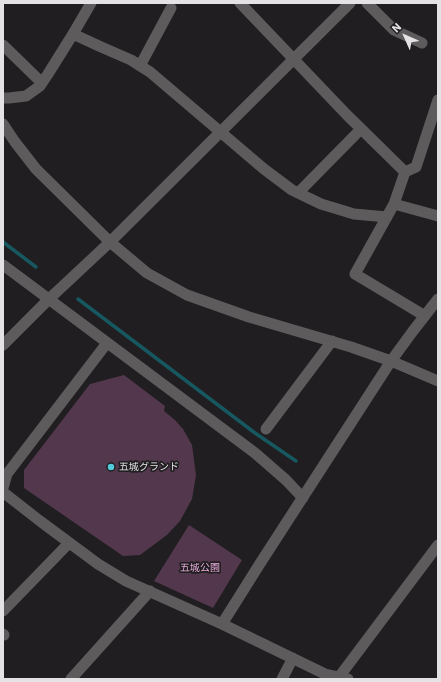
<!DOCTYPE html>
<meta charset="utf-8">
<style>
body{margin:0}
#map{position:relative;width:441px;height:682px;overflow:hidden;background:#201e20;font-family:"IBM Plex Sans",sans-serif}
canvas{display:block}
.frame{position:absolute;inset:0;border:4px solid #e4e2e4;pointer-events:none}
.north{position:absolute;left:385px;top:16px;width:40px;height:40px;-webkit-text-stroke:3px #201e20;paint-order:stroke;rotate:315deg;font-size:11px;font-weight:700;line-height:16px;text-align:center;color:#e4e2e4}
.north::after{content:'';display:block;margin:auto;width:14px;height:18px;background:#e4e2e4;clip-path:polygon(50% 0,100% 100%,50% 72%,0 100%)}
</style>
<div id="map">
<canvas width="441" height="682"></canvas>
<div class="frame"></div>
<div class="north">N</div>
</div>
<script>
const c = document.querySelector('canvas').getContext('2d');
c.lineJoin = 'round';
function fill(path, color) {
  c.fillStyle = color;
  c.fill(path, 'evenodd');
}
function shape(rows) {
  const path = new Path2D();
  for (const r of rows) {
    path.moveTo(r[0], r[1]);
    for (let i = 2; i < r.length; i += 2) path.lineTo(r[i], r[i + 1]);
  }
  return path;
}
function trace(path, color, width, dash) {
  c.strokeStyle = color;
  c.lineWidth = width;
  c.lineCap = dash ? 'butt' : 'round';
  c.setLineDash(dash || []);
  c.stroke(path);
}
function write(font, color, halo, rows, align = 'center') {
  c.font = font + ' "IBM Plex Sans","Noto Sans JP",sans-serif';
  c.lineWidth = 3.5;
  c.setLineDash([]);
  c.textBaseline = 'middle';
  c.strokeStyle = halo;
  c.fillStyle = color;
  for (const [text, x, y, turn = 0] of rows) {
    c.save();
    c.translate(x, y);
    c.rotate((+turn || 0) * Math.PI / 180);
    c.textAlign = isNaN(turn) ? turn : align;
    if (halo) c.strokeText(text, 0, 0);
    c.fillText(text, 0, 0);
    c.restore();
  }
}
const green = shape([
 [124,375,165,406,164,411,175,420,183,429,192,445,196,475,192,499,180,521,167,535,140,555,123,556,24,488,24,470,90,384],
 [189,525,242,560,213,608,154,581]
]);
const stream = shape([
 [3,242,36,267],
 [78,299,255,433,296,461]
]);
const minor = shape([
 [240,3,347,115,405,172,394,204,355,274,425,316],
 [367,3,394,30,422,43],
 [73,34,99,46,131,60,150,72,264,169,292,190,321,204,354,214,387,217],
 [3,45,42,83],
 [140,66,171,8],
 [3,98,9,98,26,96,40,86,48,74,73,34,91,3],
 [3,124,15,142,36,169,110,242,147,273,187,295,249,317,351,347,391,361,438,381],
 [405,172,416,167,438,100],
 [298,193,361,129],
 [394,204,438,216],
 [3,265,255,453,286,480,303,498],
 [3,345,49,299,110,242,350,3],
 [266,429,332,341],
 [3,488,7,474,107,343],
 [3,492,40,521,98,564,126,581,222,624,325,674,348,679],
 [3,611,69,543],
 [222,624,261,562,391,361,413,331,438,299],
 [3,634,4,635,3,635],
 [339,677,438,545],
 [71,679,150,591],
 [282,679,293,658]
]);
const markers = [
 [111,467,4,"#53cbdb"]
];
const poiNames = [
 ["五城グランド",119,467]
];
const parkNames = [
 ["五城公園",200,568]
];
fill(green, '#53374c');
trace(stream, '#175860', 3.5);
trace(minor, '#5e5b5d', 11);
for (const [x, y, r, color] of markers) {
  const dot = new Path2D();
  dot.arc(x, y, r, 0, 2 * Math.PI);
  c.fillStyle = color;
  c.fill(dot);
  trace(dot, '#201e20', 1.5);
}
write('10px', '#e4e2e4', '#201e20', poiNames, 'left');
write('10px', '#e9acdb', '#201e20', parkNames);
</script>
